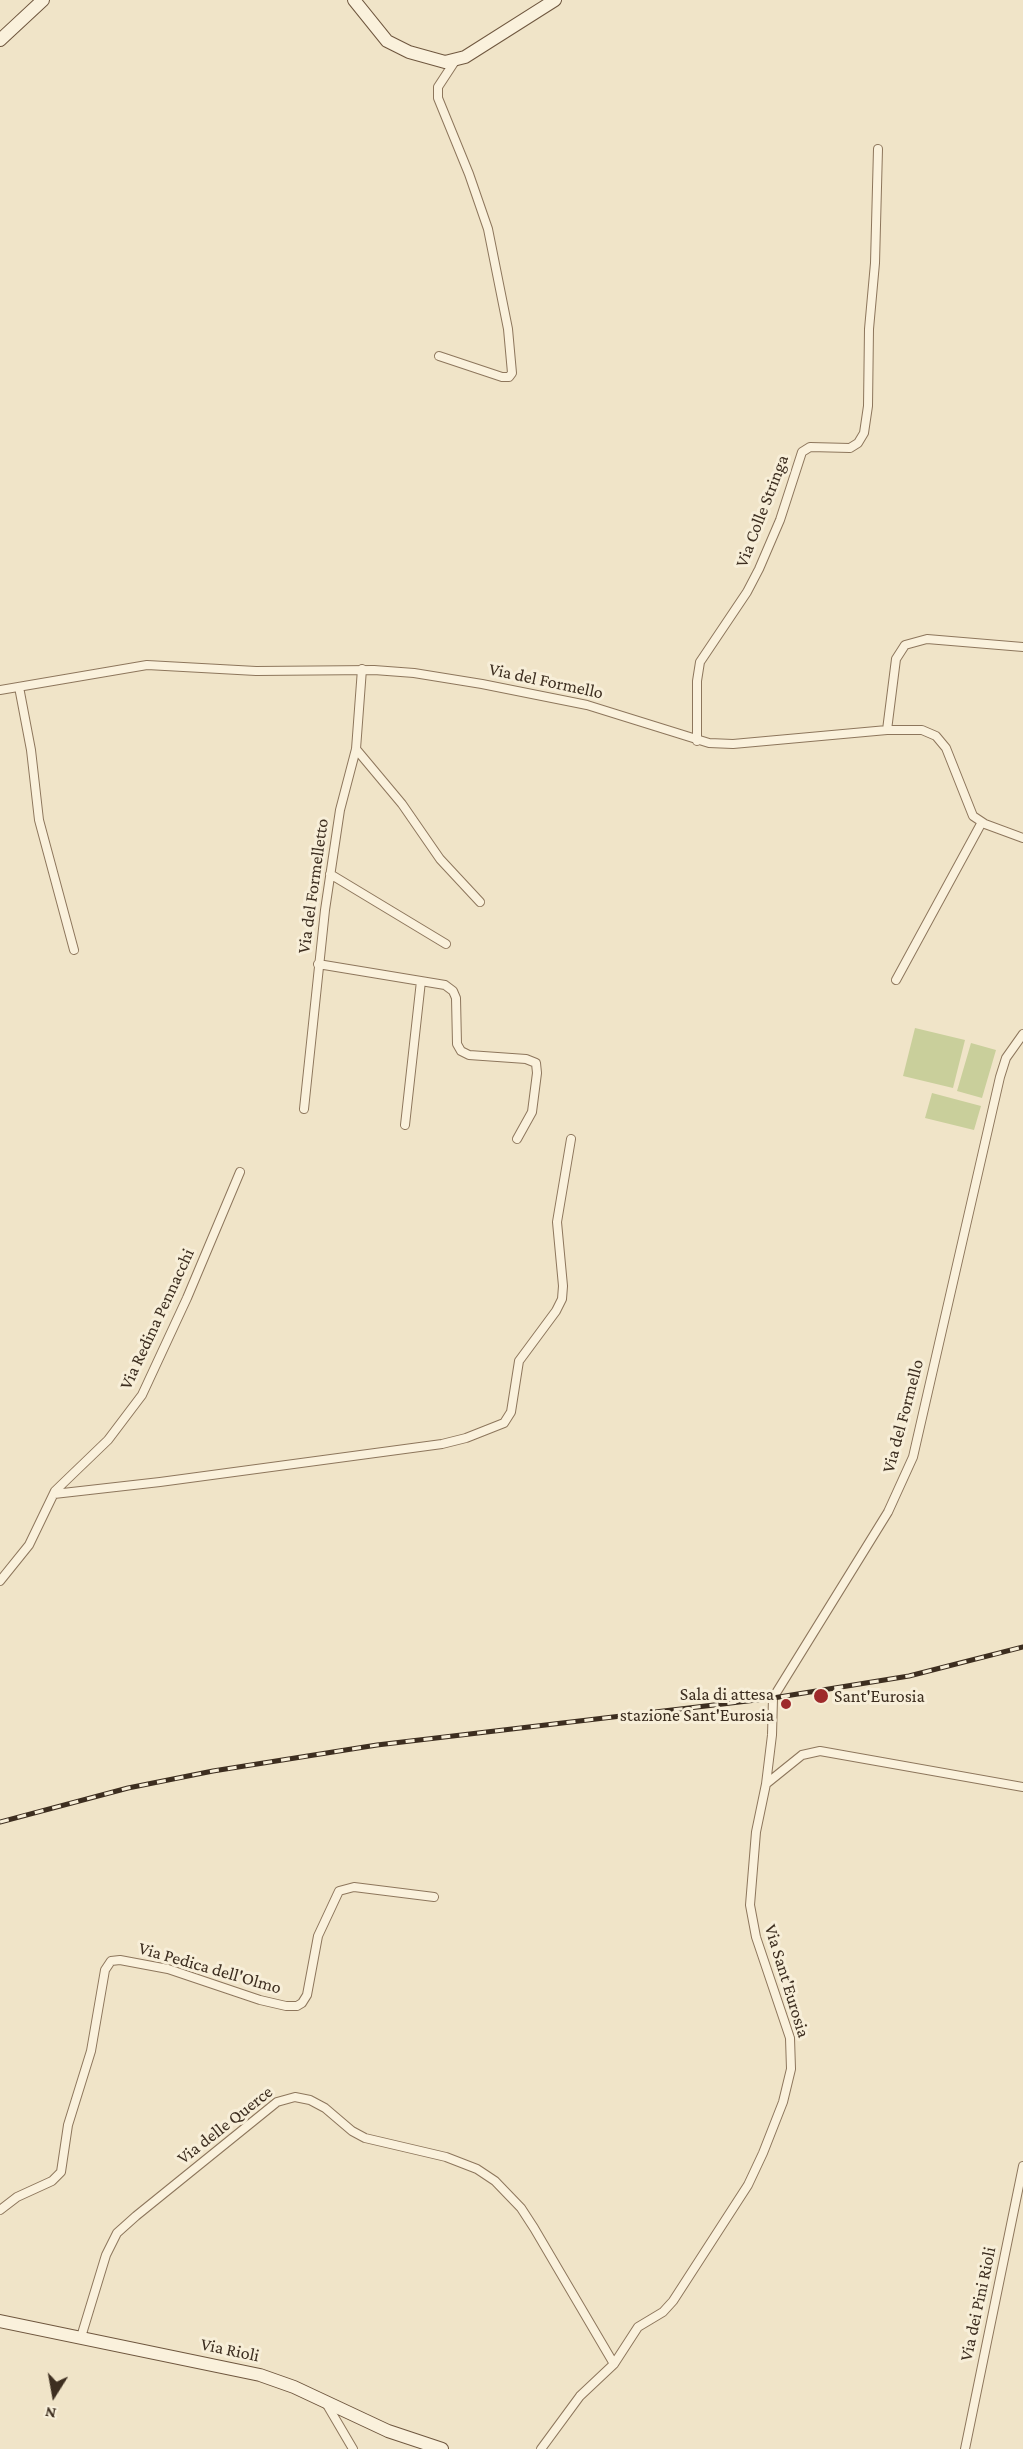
<!DOCTYPE html>
<style>
body{margin:0}
#map{position:relative;width:1023px;height:2449px;overflow:hidden;background:#f0e4c8;font-family:"Crimson Pro",serif}
canvas{display:block}
.north{position:absolute;left:24px;top:2365px;width:60px;height:60px;-webkit-text-stroke:4px #f7eed8;paint-order:stroke;rotate:191deg;font-size:16px;font-weight:700;line-height:24px;text-align:center;color:#3d2e20}
.north::after{content:'';display:block;margin:auto;width:21px;height:27px;background:#3d2e20;clip-path:polygon(50% 0,100% 100%,50% 72%,0 100%)}
</style>
<div id="map">
<canvas width="1023" height="2449"></canvas>
<div class="north">N</div>
</div>
<script>
const c = document.querySelector('canvas').getContext('2d');
c.lineJoin = 'round';
function fill(path, color) {
  c.fillStyle = color;
  c.fill(path, 'evenodd');
}
function shape(rows) {
  const path = new Path2D();
  for (const r of rows) {
    path.moveTo(r[0], r[1]);
    for (let i = 2; i < r.length; i += 2) path.lineTo(r[i], r[i + 1]);
  }
  return path;
}
function trace(path, color, width, dash) {
  c.strokeStyle = color;
  c.lineWidth = width;
  c.lineCap = dash ? 'butt' : 'round';
  c.setLineDash(dash || []);
  c.stroke(path);
}
function write(font, color, halo, rows, align = 'center') {
  c.font = font + ' "Crimson Pro",serif';
  c.lineWidth = 6;
  c.setLineDash([]);
  c.textBaseline = 'middle';
  c.strokeStyle = halo;
  c.fillStyle = color;
  for (const [text, x, y, turn = 0] of rows) {
    c.save();
    c.translate(x, y);
    c.rotate((+turn || 0) * Math.PI / 180);
    c.textAlign = isNaN(turn) ? turn : align;
    if (halo) c.strokeText(text, 0, 0);
    c.fillText(text, 0, 0);
    c.restore();
  }
}
const green = shape([
 [915,1028,965,1040,953,1088,903,1076],
 [971,1043,996,1050,982,1098,957,1091],
 [932,1093,981,1106,974,1130,925,1118]
]);
const street = shape([
 [439,356,502,377,509,377,512,373,508,329,488,229,469,174,438,98,438,87,455,61],
 [19,687,31,750,39,820,74,950],
 [0,690,147,665,256,671,374,670,414,673,482,684,587,705,709,743,733,744,887,730,922,730,936,736,946,748,973,816,985,824,1023,838],
 [887,730,896,659,905,645,927,639,1023,647],
 [697,741,697,681,700,662,747,592,759,569,780,520,802,452,810,447,850,448,858,443,864,433,868,406,869,329,875,263,878,149],
 [356,749,402,804,440,859,480,902],
 [330,874,446,944],
 [318,964,445,985,453,991,456,998,457,1044,461,1051,469,1055,526,1059,536,1063,537,1073,532,1112,517,1139],
 [896,980,982,822],
 [304,1109,325,910,340,810,356,749,362,669],
 [405,1125,421,981],
 [54,1494,160,1482,442,1444,466,1438,504,1423,511,1412,519,1361,556,1311,562,1299,563,1286,557,1222,571,1139],
 [0,1581,29,1545,55,1491,108,1440,142,1395,187,1298,240,1172],
 [766,1784,772,1735,773,1698,888,1512,913,1457,1000,1077,1006,1058,1023,1034],
 [0,2210,17,2197,52,2181,61,2172,68,2125,91,2051,105,1970,111,1961,120,1960,168,1969,260,2000,286,2006,297,2006,302,2003,307,1995,318,1936,339,1891,354,1887,434,1897],
 [81,2337,106,2255,117,2233,136,2216,277,2102,295,2097,310,2100,325,2108,352,2131,365,2138,446,2157,477,2169,495,2181,521,2208,534,2228,614,2364],
 [326,2403,353,2449],
 [541,2449,580,2396,614,2364,638,2327,663,2312,673,2301,748,2185,763,2153,783,2102,791,2069,790,2038,756,1937,750,1905,756,1832,766,1784,802,1755,820,1751,1023,1787],
 [965,2449,1023,2166]
]);
const secondary = shape([
 [354,0,387,41,409,52,445,62,465,57,555,0],
 [0,40,43,0],
 [0,2321,260,2375,294,2387,388,2431,442,2449]
]);
const rail = shape([
 [0,1822,128,1788,213,1771,377,1745,773,1698,909,1676,1023,1647]
]);
const markers = [
 [821,1696,8,"#9e2a2b"],
 [786,1704,6,"#9e2a2b"]
];
const streetNames = [
 ["Via Colle Stringa",762,511,-69],
 ["Via del Formello",546,681,12],
 ["Via del Formelletto",313,886,-82],
 ["Via Redina Pennacchi",157,1319,-65],
 ["Via del Formello",903,1416,-75],
 ["Via Pedica dell'Olmo",210,1968,16],
 ["Via Sant'Eurosia",787,1981,73],
 ["Via delle Querce",225,2125,-38],
 ["Via dei Pini Rioli",978,2304,-78],
 ["Via Rioli",230,2350,12]
];
const poiNames = [
 ["Sala di attesa",774,1694],
 ["stazione Sant'Eurosia",774,1715],
 ["Sant'Eurosia",834,1696,"left"]
];
fill(green, '#c9cf9b');
trace(street, '#8d765c', 10);
trace(secondary, '#6f573f', 14);
trace(street, '#faf1dc', 8);
trace(secondary, '#faf1dc', 12);
trace(rail, '#3d2e20', 5);
trace(rail, '#f7eed8', 3, [9]);
for (const [x, y, r, color] of markers) {
  const dot = new Path2D();
  dot.arc(x, y, r, 0, 2 * Math.PI);
  c.fillStyle = color;
  c.fill(dot);
  trace(dot, '#f7eed8', 2);
}
write('18px', '#3d2e20', '#f7eed8', streetNames);
write('18px', '#3d2e20', '#f7eed8', poiNames, 'right');
</script>
